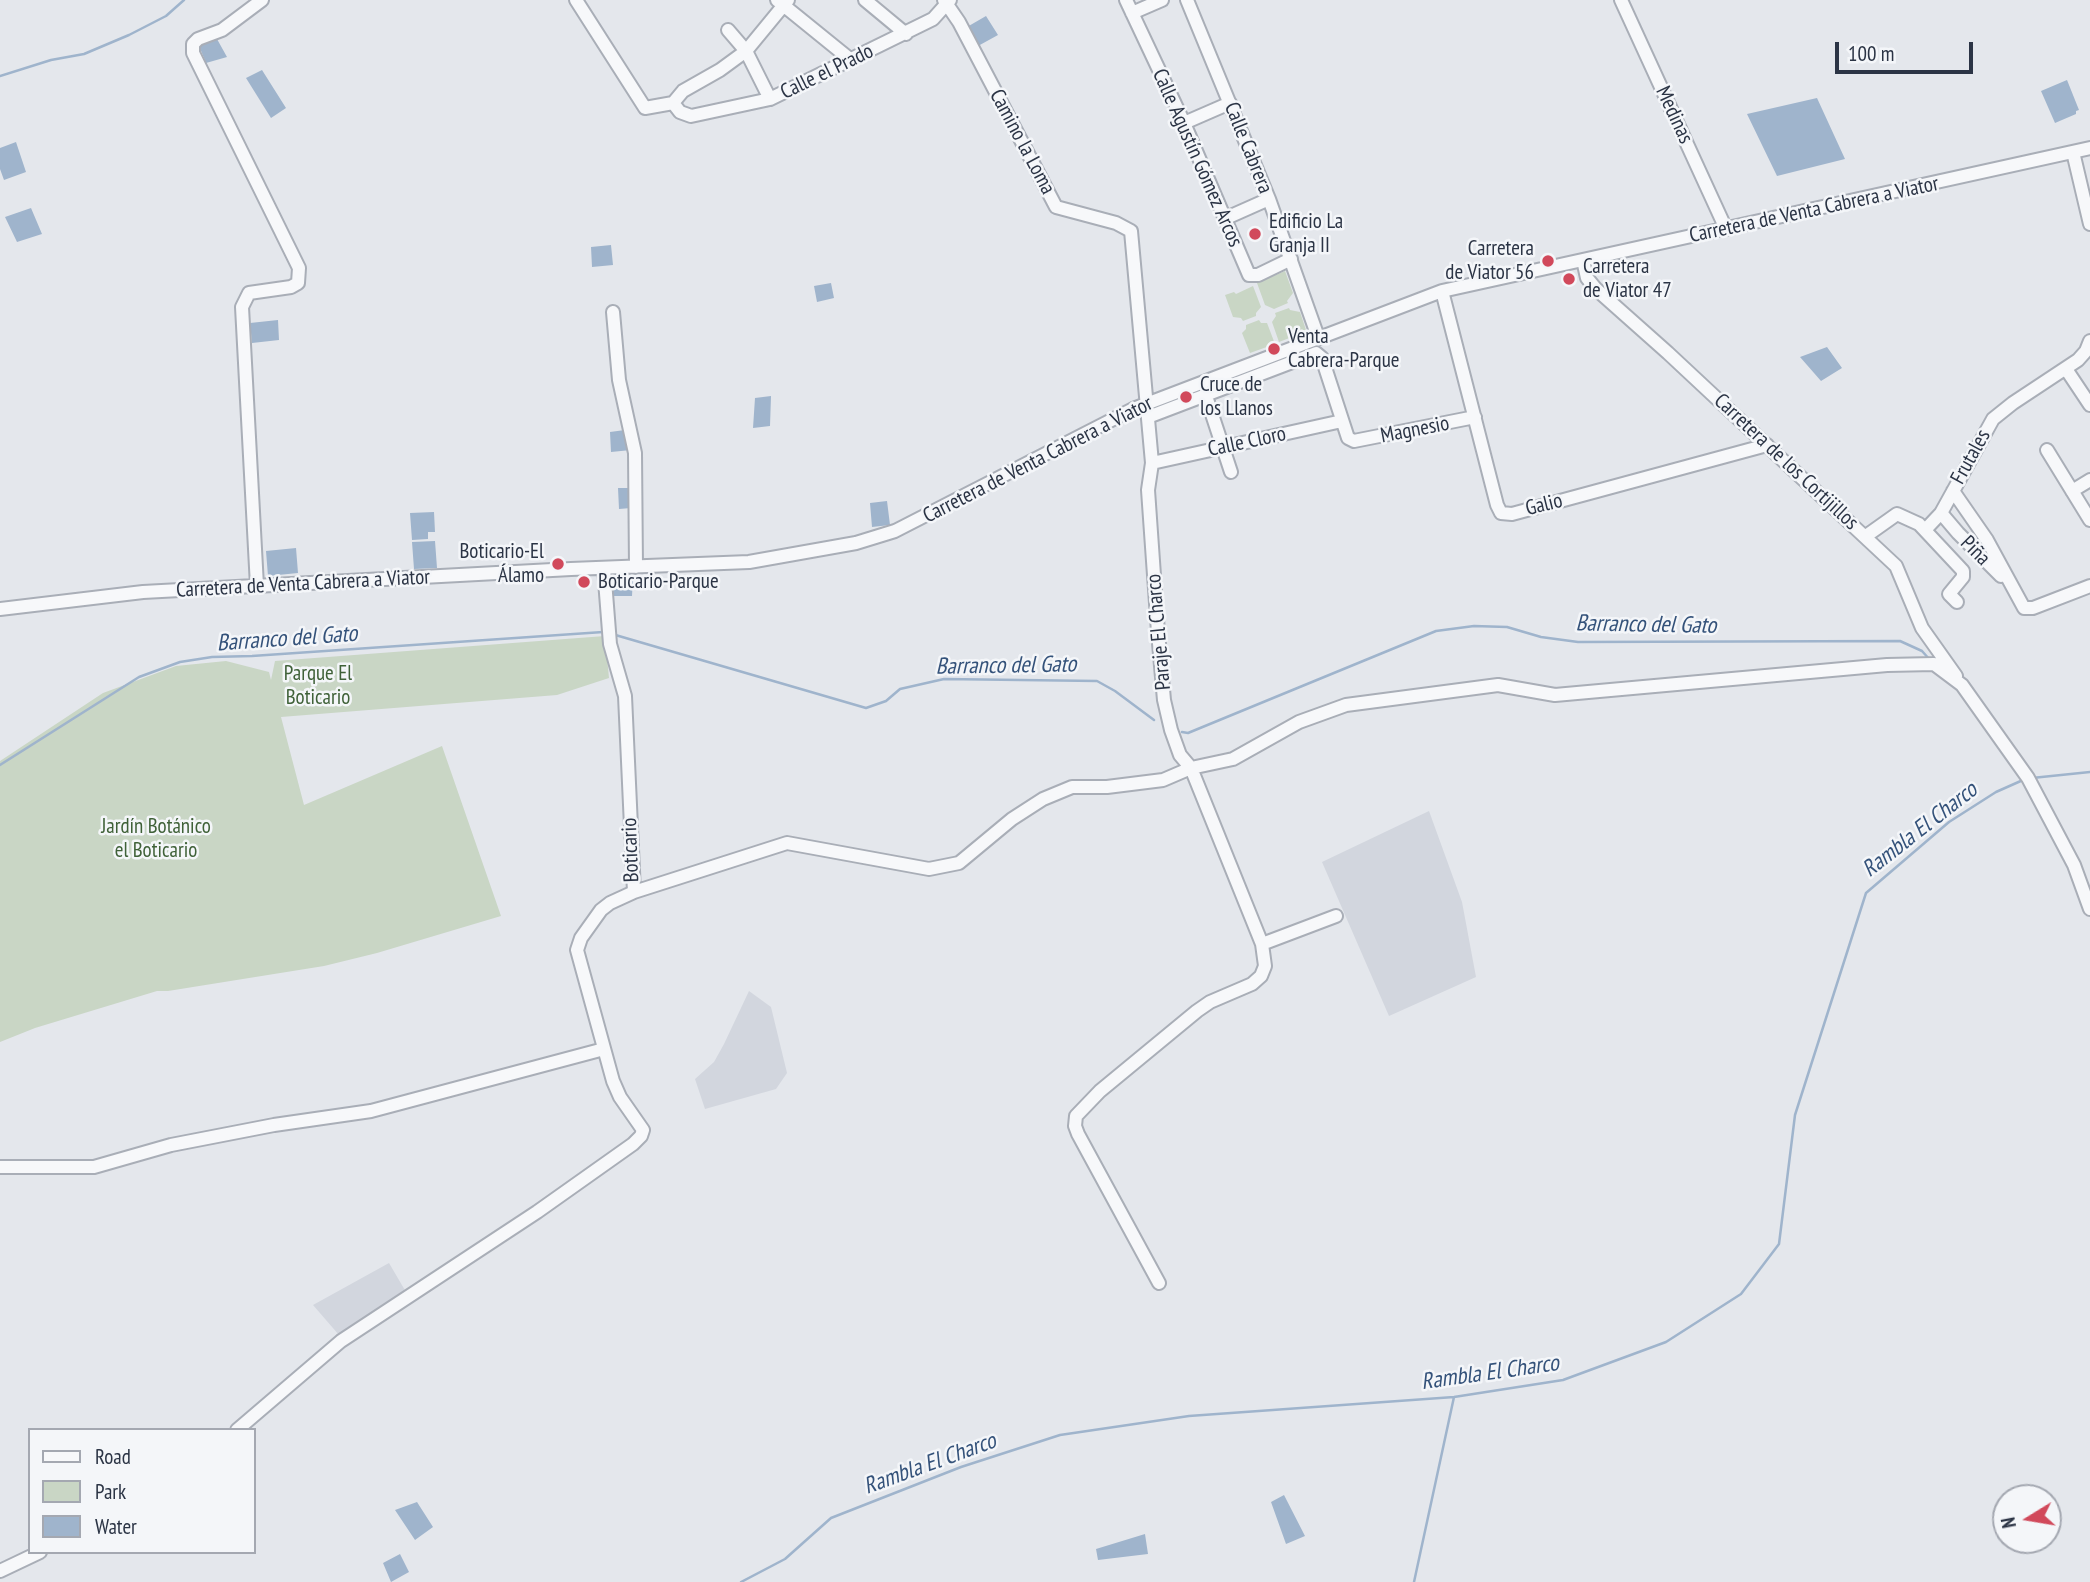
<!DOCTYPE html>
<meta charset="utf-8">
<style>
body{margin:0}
#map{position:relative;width:2090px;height:1582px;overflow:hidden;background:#e4e7ec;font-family:"PT Sans Narrow",sans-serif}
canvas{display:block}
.legend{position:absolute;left:28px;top:1428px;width:228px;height:126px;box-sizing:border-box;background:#f4f6f9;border:2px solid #a4a8b1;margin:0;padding:9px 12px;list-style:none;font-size:21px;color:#2b3445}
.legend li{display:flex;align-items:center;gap:14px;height:35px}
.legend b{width:35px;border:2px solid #a4a8b1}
.north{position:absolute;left:1992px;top:1484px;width:70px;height:70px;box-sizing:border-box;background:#f4f6f9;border:2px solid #a4a8b1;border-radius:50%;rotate:259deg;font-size:19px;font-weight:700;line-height:28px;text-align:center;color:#2b3445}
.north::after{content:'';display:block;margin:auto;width:24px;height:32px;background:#d1495b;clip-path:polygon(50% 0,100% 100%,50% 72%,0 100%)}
.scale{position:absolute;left:1835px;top:42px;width:138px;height:32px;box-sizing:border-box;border:4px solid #2b3445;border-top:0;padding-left:9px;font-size:21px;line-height:24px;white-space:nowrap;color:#2b3445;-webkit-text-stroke:5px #f4f6f9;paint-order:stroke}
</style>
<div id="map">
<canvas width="2090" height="1582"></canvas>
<ul class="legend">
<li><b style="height:9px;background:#f7f8fa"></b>Road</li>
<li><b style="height:19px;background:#c9d6c5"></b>Park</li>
<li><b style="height:19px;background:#9fb4cc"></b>Water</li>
</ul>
<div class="north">N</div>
<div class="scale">100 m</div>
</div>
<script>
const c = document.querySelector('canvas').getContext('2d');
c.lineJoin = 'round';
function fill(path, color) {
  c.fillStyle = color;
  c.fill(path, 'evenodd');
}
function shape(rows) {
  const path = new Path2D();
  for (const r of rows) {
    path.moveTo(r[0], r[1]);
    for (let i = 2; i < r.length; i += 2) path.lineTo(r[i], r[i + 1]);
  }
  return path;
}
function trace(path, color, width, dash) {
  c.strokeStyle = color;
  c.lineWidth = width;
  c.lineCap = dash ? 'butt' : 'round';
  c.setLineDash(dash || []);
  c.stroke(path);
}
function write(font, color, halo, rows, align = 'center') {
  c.font = font + ' "PT Sans Narrow",sans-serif';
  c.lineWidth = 5;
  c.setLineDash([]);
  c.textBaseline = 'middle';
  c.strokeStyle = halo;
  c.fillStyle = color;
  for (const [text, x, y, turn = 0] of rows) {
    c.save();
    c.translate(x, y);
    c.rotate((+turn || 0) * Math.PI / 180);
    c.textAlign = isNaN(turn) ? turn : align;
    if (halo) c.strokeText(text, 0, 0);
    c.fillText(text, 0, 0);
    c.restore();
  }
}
const built = shape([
 [1429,811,1462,902,1476,977,1389,1016,1322,862],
 [749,991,771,1007,787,1073,776,1089,705,1109,695,1079,714,1062,724,1044],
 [389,1263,406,1292,339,1335,313,1305]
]);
const green = shape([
 [1285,271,1293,293,1287,301,1288,303,1274,309,1265,305,1257,283],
 [1253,286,1261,307,1256,313,1256,316,1243,321,1241,318,1233,317,1225,295,1234,292,1236,294],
 [1289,308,1290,310,1300,312,1306,330,1305,332,1279,342,1272,322,1276,316,1275,313],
 [1259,320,1261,323,1267,323,1275,344,1250,353,1242,333,1246,329,1246,325],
 [605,636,609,678,557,695,281,717,304,805,442,746,501,916,377,953,324,966,168,991,157,991,35,1028,0,1042,0,761,103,693,176,666,226,661,269,672,271,680,275,661]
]);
const water = shape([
 [986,16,998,35,978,46,967,27],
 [217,39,227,57,206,63,199,46],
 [262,70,286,108,271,118,246,78],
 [2067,80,2079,110,2076,111,2076,114,2055,123,2041,91],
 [1817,98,1845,159,1777,176,1747,114],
 [16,142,26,172,4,180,0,169,0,148],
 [31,208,42,234,17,242,5,217],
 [611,245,613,265,592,267,591,247],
 [831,283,834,298,817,302,814,286],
 [278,320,279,340,252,343,250,323],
 [1827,347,1842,368,1821,381,1800,357],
 [771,396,770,426,753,428,755,398],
 [625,430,631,450,611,452,610,432],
 [618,488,631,488,631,508,619,509],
 [887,501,890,525,872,527,870,503],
 [434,512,435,532,428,532,428,539,412,540,410,513],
 [435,541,437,568,414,569,412,542],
 [296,548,298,573,268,576,266,551],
 [613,576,633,576,632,596,612,596],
 [1284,1495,1305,1536,1286,1544,1271,1502],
 [417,1502,433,1527,415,1540,395,1510],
 [1145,1534,1148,1554,1098,1560,1096,1549],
 [400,1554,409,1572,391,1582,383,1563]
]);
const stream = shape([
 [0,76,51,60,84,54,129,35,166,16,184,0],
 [612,634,866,708,886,701,900,689,944,679,1097,681,1115,691,1154,720],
 [1182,732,1188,733,1436,631,1474,626,1507,627,1541,637,1578,642,1900,641,1922,651,1930,660],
 [0,765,139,677,180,662,212,657,252,656,603,632],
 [2032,778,2090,772],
 [741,1582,785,1559,831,1518,961,1467,1060,1435,1189,1416,1454,1397,1563,1380,1666,1342,1741,1294,1779,1244,1795,1115,1866,893,1949,822,1996,792,2023,780],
 [1414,1582,1454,1397]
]);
const minor = shape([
 [576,0,645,108,673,103,680,112,691,116,770,99,933,19,950,0],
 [777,0,851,60],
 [865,0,906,34],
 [944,0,959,22,1056,207,1116,223,1131,231,1152,463,1148,490,1158,632,1164,700,1171,730,1180,755,1191,768,1262,944,1336,916],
 [1126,0,1184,123,1249,275,1258,275,1291,259],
 [1187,0,1269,199,1318,337],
 [1621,0,1726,229],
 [1132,13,1162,0],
 [728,30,746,51,770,99],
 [673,103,683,91,720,70,746,51,788,0],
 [1184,123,1230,103],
 [2073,152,2090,224],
 [1224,219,1269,199],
 [1583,260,1587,278,1596,289,1668,353,1896,566,1922,628,1956,676],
 [1442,291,1497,505,1501,513,1512,514,1767,445],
 [613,312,619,380,635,453,636,567],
 [2066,369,2090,405],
 [1206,396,1231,472],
 [1148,417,1316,353,1322,358,1348,438,1354,441,1475,417],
 [2047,450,2090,520],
 [1152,463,1342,421],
 [1953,491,1987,540,2024,608,2033,608,2090,586],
 [2072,491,2090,480],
 [1941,513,1958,533,2001,576],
 [1925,530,1941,513,1993,419,2013,403,2078,360,2086,351,2090,341],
 [1866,536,1897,514,1919,524,1963,571,1963,577,1949,594,1957,602],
 [257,586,242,307,249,293,291,287,298,283,299,268,193,53,193,44,198,39,222,30,262,0],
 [0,609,143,592,571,569,749,562,856,543,895,531,1133,409,1442,291,2090,148],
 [634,892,787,843,929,869,959,863,1012,819,1043,799,1072,787,1107,787,1163,780,1191,768,1233,759,1299,722,1346,705,1498,685,1555,695,1887,665,1934,664,1962,685,2028,778,2074,865,2090,909],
 [0,1167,94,1167,171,1145,274,1125,371,1111,604,1049],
 [1159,1283,1078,1134,1075,1126,1076,1116,1100,1091,1197,1011,1210,1002,1252,984,1261,976,1265,966,1262,944],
 [237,1430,341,1341,537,1212,633,1144,641,1136,643,1130,620,1097,613,1081,577,950,581,938,601,910,610,903,634,892,625,696,610,644,604,568],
 [0,1571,40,1552]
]);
const markers = [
 [1255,234,7,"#d1495b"],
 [1548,261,7,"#d1495b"],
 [1569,279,7,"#d1495b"],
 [1274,349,7,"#d1495b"],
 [1186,397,7,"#d1495b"],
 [558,564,7,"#d1495b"],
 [584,582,7,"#d1495b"]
];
const streetNames = [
 ["Calle el Prado",827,72,-26],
 ["Medinas",1674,115,65],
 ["Camino la Loma",1022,142,62],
 ["Calle Cabrera",1248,148,68],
 ["Calle Agustín Gómez Arcos",1197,158,66],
 ["Carretera de Venta Cabrera a Viator",1814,210,-12],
 ["Magnesio",1415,430,-11],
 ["Calle Cloro",1247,442,-12],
 ["Frutales",1971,457,-61],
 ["Carretera de Venta Cabrera a Viator",1038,460,-27],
 ["Carretera de los Cortijillos",1786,462,43],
 ["Galio",1544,505,-14],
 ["Piña",1975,551,45],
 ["Carretera de Venta Cabrera a Viator",303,584,-3],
 ["Paraje El Charco",1159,632,-95],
 ["Boticario",631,850,-92]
];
const poiNames = [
 ["Edificio La",1269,222],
 ["Granja II",1269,246],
 ["Carretera",1534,249,"right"],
 ["de Viator 56",1534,273,"right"],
 ["Carretera",1583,267],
 ["de Viator 47",1583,291],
 ["Venta",1288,337],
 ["Cabrera-Parque",1288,361],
 ["Cruce de",1200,385],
 ["los Llanos",1200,409],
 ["Boticario-El",544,552,"right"],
 ["Álamo",544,576,"right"],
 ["Boticario-Parque",598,582]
];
const parkNames = [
 ["Parque El",318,674],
 ["Boticario",318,698],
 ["Jardín Botánico",156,827],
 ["el Boticario",156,851]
];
const waterNames = [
 ["Barranco del Gato",1646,625,1],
 ["Barranco del Gato",287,639,-4],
 ["Barranco del Gato",1006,666,-1],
 ["Rambla El Charco",1920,830,-38],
 ["Rambla El Charco",1490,1373,-8],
 ["Rambla El Charco",930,1464,-20]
];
fill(built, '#d2d6de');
fill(green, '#c9d6c5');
fill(water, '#9fb4cc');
trace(stream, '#9fb4cc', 2.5);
trace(minor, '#a9aeb7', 16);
trace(minor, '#f7f8fa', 12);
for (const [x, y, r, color] of markers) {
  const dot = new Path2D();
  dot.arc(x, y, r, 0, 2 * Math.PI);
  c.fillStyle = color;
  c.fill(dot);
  trace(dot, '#f4f6f9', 2.5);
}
write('21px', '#2b3445', '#f4f6f9', streetNames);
write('21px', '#2b3445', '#f4f6f9', poiNames, 'left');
write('21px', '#3f6138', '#f4f6f9', parkNames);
write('italic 23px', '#34527a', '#f4f6f9', waterNames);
</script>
